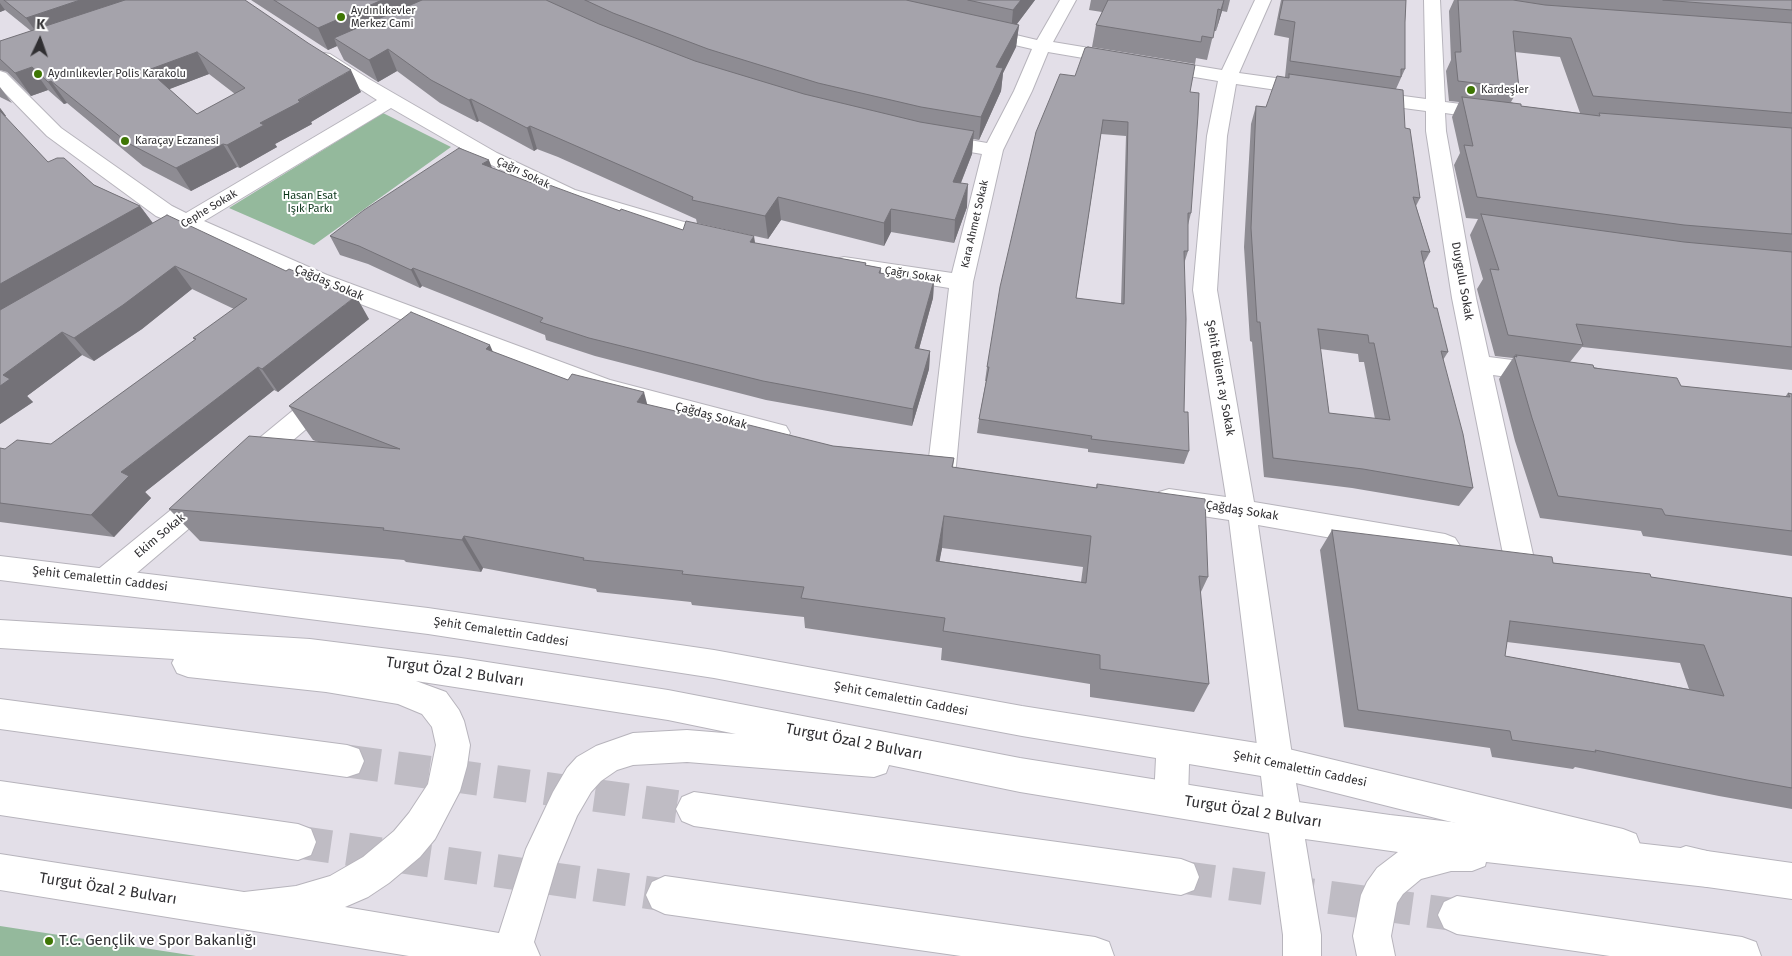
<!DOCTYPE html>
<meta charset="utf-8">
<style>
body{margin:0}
#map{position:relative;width:1792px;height:956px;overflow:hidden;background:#e3dfe8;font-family:"Fira Sans",sans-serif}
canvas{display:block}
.north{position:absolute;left:15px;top:15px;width:50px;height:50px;-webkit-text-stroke:4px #fff;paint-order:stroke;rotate:3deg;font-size:14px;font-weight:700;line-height:20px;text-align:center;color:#302f32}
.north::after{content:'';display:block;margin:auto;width:18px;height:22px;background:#302f32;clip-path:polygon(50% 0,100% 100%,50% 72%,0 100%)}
</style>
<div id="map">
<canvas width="1792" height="956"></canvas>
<div class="north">K</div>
</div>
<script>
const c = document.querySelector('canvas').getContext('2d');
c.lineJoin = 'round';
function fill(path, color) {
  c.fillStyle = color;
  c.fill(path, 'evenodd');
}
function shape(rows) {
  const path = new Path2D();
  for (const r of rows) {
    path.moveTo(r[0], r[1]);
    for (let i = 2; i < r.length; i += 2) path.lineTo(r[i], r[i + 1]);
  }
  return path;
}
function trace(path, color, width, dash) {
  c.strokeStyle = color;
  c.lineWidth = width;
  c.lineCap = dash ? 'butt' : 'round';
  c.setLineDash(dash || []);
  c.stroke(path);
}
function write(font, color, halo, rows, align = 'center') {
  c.font = font + ' "Fira Sans",sans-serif';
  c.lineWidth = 4;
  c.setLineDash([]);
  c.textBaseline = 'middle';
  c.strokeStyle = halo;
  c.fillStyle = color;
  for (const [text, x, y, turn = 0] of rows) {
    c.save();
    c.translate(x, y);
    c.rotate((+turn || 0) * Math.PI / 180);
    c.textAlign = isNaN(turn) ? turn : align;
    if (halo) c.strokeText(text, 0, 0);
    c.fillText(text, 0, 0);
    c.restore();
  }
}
const green = shape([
 [383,113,451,147,314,245,229,208],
 [0,926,196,956,0,956]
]);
const trunkTunnel = shape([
 [347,761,694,809],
 [298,842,665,895],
 [1181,877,1457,915]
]);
const minor = shape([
 [1060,0,1076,0,1053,42,1222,70,1255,0,1271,0,1239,73,1311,83,1318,85,1320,89,1318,93,1311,95,1236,84,1227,136,1217,290,1254,502,1445,534,1455,538,1460,546,1455,554,1445,558,1258,525,1293,762,1288,774,1276,778,1264,774,1259,762,1229,520,1169,511,1159,508,1155,500,1159,492,1169,489,1226,497,1193,290,1207,136,1218,81,1048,52,1032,91,1003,150,973,282,956,466,952,473,942,476,932,473,928,466,949,288,844,271,836,269,833,264,836,259,844,257,952,273,982,154,935,146,928,144,925,140,928,136,935,134,987,143,1014,91,1032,49,976,36,973,32,976,28,982,27,1037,40,1060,0],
 [1424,0,1440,0,1445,102,1492,108,1499,110,1502,114,1499,118,1492,120,1445,113,1446,131,1476,298,1489,357,1543,364,1552,367,1556,373,1552,379,1543,382,1493,375,1534,559,1529,568,1519,571,1509,568,1504,559,1452,298,1426,131,1426,111,1366,103,1359,101,1357,97,1359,93,1366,91,1426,99,1424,0],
 [324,53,330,54,369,79,497,153,575,190,684,222,727,232,730,237,727,242,719,244,671,233,561,198,483,161,391,108,204,221,327,275,610,380,786,426,790,433,786,440,777,443,595,394,311,285,189,230,175,236,167,234,164,229,171,222,156,216,47,136,0,88,0,71,6,73,61,128,172,206,186,213,377,100,318,62,315,58,318,54,324,53],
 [328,387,337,389,341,396,337,403,260,468,250,471,240,468,236,461,240,454,319,389,328,387],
 [209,484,219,487,223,495,219,503,118,589,107,593,96,589,92,580,96,571,199,487,209,484]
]);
const tertiary = shape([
 [0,556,428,608,714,650,1022,706,1276,746,1623,829,1636,834,1641,847,1636,860,1623,865,1296,783,1302,818,1296,830,1284,836,1272,830,1266,818,1261,776,1189,764,1188,799,1183,811,1171,816,1159,811,1154,799,1156,758,1022,736,714,678,428,634,0,580,0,556],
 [1686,846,1707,851,1792,863,1792,899,1707,887,1673,877,1668,864,1673,851,1686,846]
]);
const trunk = shape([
 [0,620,310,639,461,658,668,690,1020,758,1284,800,1390,815,1707,851,1720,856,1725,869,1720,882,1707,887,1486,862,1485,866,1472,871,1451,871,1421,879,1403,894,1397,903,1391,936,1395,956,1357,956,1353,936,1361,895,1367,882,1377,868,1398,852,1305,839,1321,935,1321,956,1283,956,1283,935,1269,833,1020,792,889,765,886,773,874,777,687,762,633,765,617,770,601,781,591,792,577,816,557,864,534,942,540,956,409,956,0,890,0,854,244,892,296,886,330,876,363,857,394,831,409,813,428,784,436,745,432,727,422,714,398,704,326,692,188,677,177,673,172,663,174,659,0,648,0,620],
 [416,681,668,720,736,734,687,730,633,733,596,746,577,757,567,768,553,792,526,849,499,933,345,907,368,897,389,883,420,857,435,839,460,791,467,766,470,745,464,721,459,710,446,692,416,681],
 [0,699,347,745,359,749,364,761,359,773,347,777,0,729,0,699],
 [0,781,298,824,311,829,316,842,311,855,298,860,0,815,0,781],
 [694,792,1181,859,1194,864,1199,877,1194,890,1181,895,694,826,682,821,676,809,682,797,694,792],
 [665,876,1095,937,1109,942,1114,956,961,956,665,914,652,908,646,895,652,882,665,876],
 [1457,896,1742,937,1756,942,1761,956,1610,956,1457,934,1444,928,1438,915,1444,902,1457,896]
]);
const wall = shape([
 [0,0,245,0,361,92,311,122,312,124,275,144,277,147,240,168,237,167,191,191,143,166,67,103,64,104,48,90,31,96,7,72,0,70,0,41,31,31,5,10,0,12],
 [209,74,235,94,197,114,169,89],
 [251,0,1035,0,1016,25,1019,25,1016,47,1003,73,1001,91,979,140,973,139,972,154,961,183,967,207,954,243,891,232,884,246,781,220,768,239,697,223,696,219,558,157,537,149,534,151,479,121,477,122,440,103,397,71,378,82,344,60,337,46,328,50],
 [1091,0,1230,0,1227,12,1222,11,1216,31,1214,31,1207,60,1196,58,1195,64,1092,47,1096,25,1102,12,1089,10],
 [1281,0,1406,0,1405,22,1405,69,1396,89,1420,198,1416,206,1430,252,1424,263,1434,308,1448,352,1443,360,1473,488,1459,506,1352,488,1264,477,1252,342,1250,341,1244,247,1251,124,1256,106,1266,107,1285,77,1289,38,1274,35],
 [1320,349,1358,354,1359,362,1364,362,1375,419,1329,413],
 [1454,0,1792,0,1792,370,1582,347,1570,362,1681,386,1785,397,1788,393,1792,394,1792,556,1643,536,1641,531,1540,518,1515,441,1499,379,1513,358,1495,356,1477,289,1483,279,1470,235,1478,219,1466,218,1454,165,1460,153,1452,117,1459,102,1449,101,1446,71,1451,60,1449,11],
 [1515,52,1560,57,1580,113,1521,106,1511,102,1519,88],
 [0,87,12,103,0,97],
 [1190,92,1191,213,1188,225,1188,251,1184,264,1184,412,1189,451,1184,464,1088,452,1088,449,977,433,979,419,986,381,985,381,987,367,1036,132],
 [1101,134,1126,136,1121,304,1076,298],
 [0,108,6,116,4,116,48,162,94,185,140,206,153,223,369,319,278,392,274,390,145,492,151,498,114,537,0,522,0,448,5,449,51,444,195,340,193,338,234,309,192,289,142,329,94,361,82,355,27,396,33,402,0,424],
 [492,168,540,186,683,230,866,263,866,265,881,268,881,273,934,280,933,298,919,349,930,351,929,369,912,426,766,400,595,356,546,340,545,335,422,286,420,288,368,264,340,255,330,236],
 [493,352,568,380,647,405,739,426,833,446,954,458,953,467,1096,488,1097,484,1208,577,1200,594,1209,684,1194,712,1090,697,1090,684,941,660,942,648,805,628,804,617,692,605,691,602,597,592,596,589,483,568,481,572,406,562,404,560,200,541,169,509,318,442,313,440,289,406],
 [942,548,1083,567,1081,582,939,561],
 [1332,530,1792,598,1792,809,1719,796,1575,767,1573,769,1492,757,1490,748,1344,727,1320,550],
 [1507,642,1680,663,1689,689,1505,656]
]);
const shadedWall = shape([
 [80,0,157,0,42,40,26,18],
 [382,0,439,0,334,38,337,46,328,50,318,28],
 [1021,0,1035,0,1011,32,1013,10],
 [1224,0,1222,11,1216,31,1221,10],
 [0,3,5,10,0,12],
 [1019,25,1016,47,1003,73,1001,91,979,140,981,117,996,67],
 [388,49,397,71,378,82,369,60],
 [197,52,209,74,162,92,148,70],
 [32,67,48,90,31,96,15,73],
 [351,70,361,92,311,122,312,124,275,144,277,147,240,168,227,145,260,123],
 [51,81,67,103,64,104,48,82],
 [471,99,479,121,477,122,469,100],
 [0,108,6,116,1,117,0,115],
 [530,126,537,149,534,151,527,128],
 [974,131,972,154,952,205,953,182],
 [223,144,237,167,191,191,176,168],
 [489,160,496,178,482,164],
 [968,184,967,207,954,243,955,220],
 [778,197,781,220,768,239,765,216],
 [140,206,157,229,0,319,0,284],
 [891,209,891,232,884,246,884,223],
 [754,236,757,255,750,242],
 [175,266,192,289,142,329,94,361,74,338],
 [413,268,422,286,420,288,411,270],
 [934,280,933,298,914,367,915,348],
 [356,296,369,319,278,392,262,369],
 [62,332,82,355,27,396,33,402,0,424,0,386,3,375],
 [490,345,505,380,486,349],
 [930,351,929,369,912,426,913,409],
 [258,367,274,390,145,492,151,498,114,537,91,515,121,472],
 [644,392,653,426,637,402],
 [944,516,942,548,934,592,936,561],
 [464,536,483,568,481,572,462,540]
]);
const building = shape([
 [4,0,80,0,26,18,4,0],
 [125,0,245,0,308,43,351,70,298,100,300,102,260,123,264,125,227,145,223,144,176,168,128,143,51,81,48,82,32,67,15,73,0,59,0,41,125,0],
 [197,52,245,88,197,114,148,70,197,52],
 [274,0,382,0,318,28,274,0],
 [422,0,546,0,599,24,695,61,804,94,920,122,974,131,953,182,968,184,955,220,891,209,884,223,778,197,765,216,692,200,693,197,551,135,530,126,527,128,471,99,469,100,431,80,388,49,369,60,334,38,422,0],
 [585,0,906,0,1019,25,996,67,1003,68,981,117,921,107,818,83,708,49,613,13,585,0],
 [968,0,1021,0,1013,10,968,0],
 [1108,0,1224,0,1221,10,1218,9,1213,38,1202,36,1201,42,1096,25,1108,0],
 [1283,0,1406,0,1405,22,1405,69,1401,69,1401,77,1290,61,1295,22,1279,19,1283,0],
 [1458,0,1513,0,1545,5,1792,23,1792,113,1593,96,1571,38,1513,31,1519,88,1458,81,1455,52,1461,52,1458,0],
 [1663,0,1792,0,1792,10,1663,0],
 [1088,47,1195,65,1190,92,1199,93,1198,115,1191,213,1188,213,1188,251,1184,251,1186,319,1184,412,1188,412,1189,451,1091,439,1092,436,979,419,989,367,987,367,1000,287,1036,132,1060,74,1075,76,1085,48,1088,47],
 [1103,120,1128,122,1124,304,1076,298,1103,120],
 [1289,74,1403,90,1405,128,1410,129,1420,198,1413,197,1430,252,1421,251,1434,308,1437,308,1448,352,1441,351,1463,434,1473,488,1363,469,1273,458,1260,322,1257,322,1251,228,1256,106,1266,107,1277,76,1289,78,1289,74],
 [1318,329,1368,335,1369,343,1374,343,1390,420,1329,413,1318,329],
 [1462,97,1521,104,1521,106,1600,116,1599,113,1792,128,1792,234,1684,225,1477,197,1464,145,1473,146,1462,97],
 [0,111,48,162,57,158,64,158,94,185,140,206,0,284,0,111],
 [459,148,489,160,482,164,540,186,544,183,620,211,621,209,683,230,686,221,754,236,750,242,866,263,865,265,881,268,879,273,934,280,915,348,930,351,913,409,763,381,589,338,540,322,543,318,413,268,411,270,359,246,330,236,364,210,459,148],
 [1481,214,1684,242,1792,252,1792,347,1576,324,1583,345,1508,335,1490,269,1499,270,1481,214],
 [167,215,286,271,289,269,356,296,262,369,258,367,121,472,129,476,91,515,0,503,0,448,5,449,17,440,51,444,196,339,193,338,247,299,175,266,123,305,74,338,62,332,3,375,10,379,0,386,0,310,167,215],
 [411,312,490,345,486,349,568,380,572,374,644,392,637,402,739,426,741,423,833,446,954,458,952,467,1097,488,1097,484,1205,499,1208,577,1199,576,1209,684,1100,669,1100,655,943,631,945,618,801,598,804,587,682,574,683,571,583,560,584,558,464,536,462,540,383,530,384,528,169,509,249,436,400,449,289,406,411,312],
 [944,516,1091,536,1086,583,936,561,944,516],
 [1516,355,1593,365,1594,368,1677,378,1681,386,1790,397,1788,393,1792,394,1792,531,1665,515,1662,509,1558,496,1532,418,1514,356,1517,357,1516,355],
 [1332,530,1552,557,1553,563,1650,574,1651,577,1792,598,1792,788,1747,780,1595,750,1596,752,1512,740,1510,731,1358,710,1332,530],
 [1510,621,1704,645,1724,696,1505,656,1510,621]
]);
const markers = [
 [341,17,5,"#3f7605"],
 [38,74,5,"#3f7605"],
 [1471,90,5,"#3f7605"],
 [125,141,5,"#3f7605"],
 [49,941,5,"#3f7605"]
];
const farPoinames = [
 ["Aydınlıkevler",351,11],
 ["Merkez Cami",351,24],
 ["Aydınlıkevler Polis Karakolu",48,74],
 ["Kardeşler",1481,90],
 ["Karaçay Eczanesi",135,141]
];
const farStreetnames = [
 ["Çağrı Sokak",523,173,26],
 ["Cephe Sokak",209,209,-31],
 ["Kara Ahmet Sokak",975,224,-77],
 ["Çağrı Sokak",913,275,9]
];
const farParknames = [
 ["Hasan Esat",310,196],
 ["Işık Parkı",310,209]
];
const streetNames = [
 ["Duygulu Sokak",1462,281,80],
 ["Çağdaş Sokak",329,283,23],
 ["Şehit Bülent ay Sokak",1220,378,80],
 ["Çağdaş Sokak",711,416,15],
 ["Çağdaş Sokak",1242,511,9],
 ["Ekim Sokak",160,536,-40],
 ["Şehit Cemalettin Caddesi",100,579,7],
 ["Şehit Cemalettin Caddesi",501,632,9],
 ["Şehit Cemalettin Caddesi",901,699,11],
 ["Şehit Cemalettin Caddesi",1300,769,12]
];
const nearStreetnames = [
 ["Turgut Özal 2 Bulvarı",455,672,8],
 ["Turgut Özal 2 Bulvarı",854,742,11],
 ["Turgut Özal 2 Bulvarı",1253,812,9],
 ["Turgut Özal 2 Bulvarı",108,889,9]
];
const nearPoinames = [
 ["T.C. Gençlik ve Spor Bakanlığı",59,941]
];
fill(green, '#94b99c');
trace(trunkTunnel, '#bfbcc4', 33, [33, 17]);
trace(minor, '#b7b4bc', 2);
trace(tertiary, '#b7b4bc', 2);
trace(trunk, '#b7b4bc', 2);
fill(minor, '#fff');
fill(tertiary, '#fff');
fill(trunk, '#fff');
fill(wall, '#8e8c93');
fill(shadedWall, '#747278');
fill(building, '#a5a3ab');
trace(building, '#747278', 1);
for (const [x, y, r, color] of markers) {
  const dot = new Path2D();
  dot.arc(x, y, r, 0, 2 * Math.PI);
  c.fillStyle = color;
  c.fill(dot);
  trace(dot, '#fff', 2);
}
write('11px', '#302f32', '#fff', farPoinames, 'left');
write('11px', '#302f32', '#fff', farStreetnames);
write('11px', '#0c361a', '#fff', farParknames);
write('12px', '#302f32', '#fff', streetNames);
write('15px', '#302f32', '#fff', nearStreetnames);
write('15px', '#302f32', '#fff', nearPoinames, 'left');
</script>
